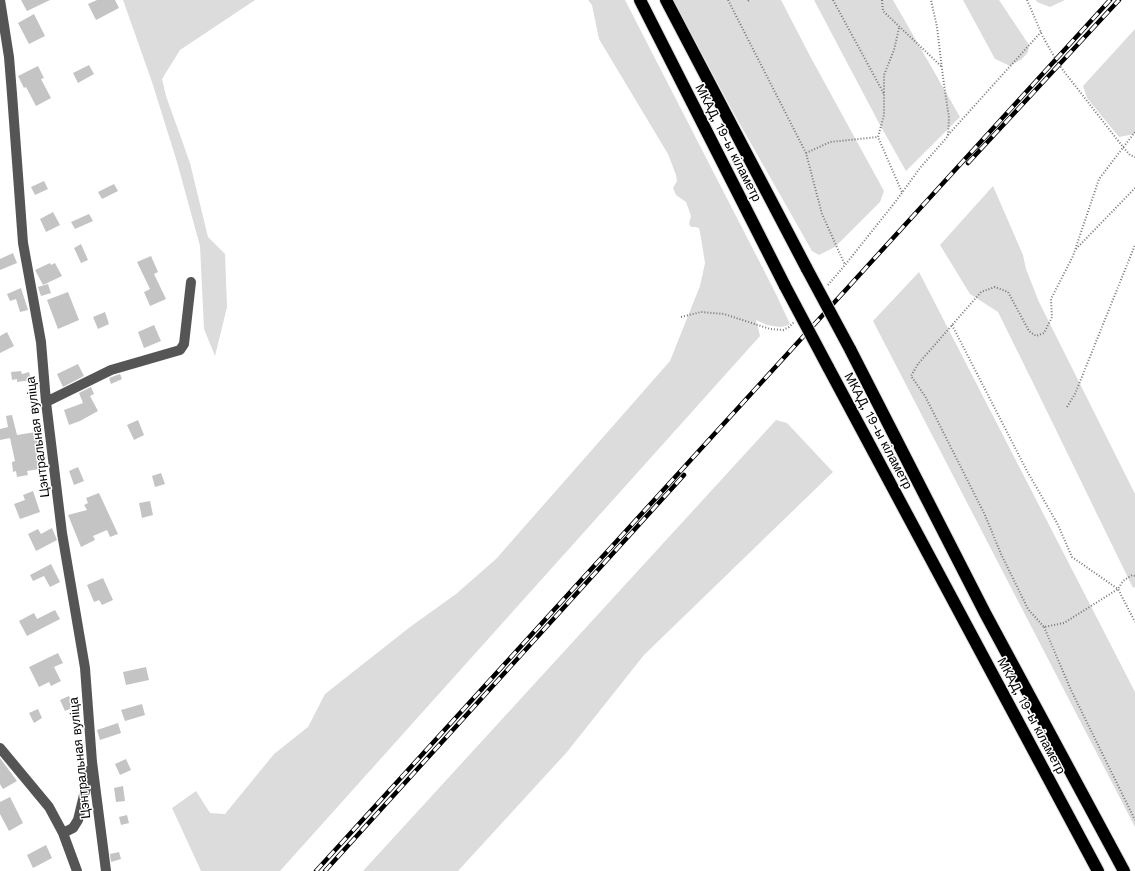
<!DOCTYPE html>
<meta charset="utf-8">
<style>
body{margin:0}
canvas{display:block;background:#fff}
</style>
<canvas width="1135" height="871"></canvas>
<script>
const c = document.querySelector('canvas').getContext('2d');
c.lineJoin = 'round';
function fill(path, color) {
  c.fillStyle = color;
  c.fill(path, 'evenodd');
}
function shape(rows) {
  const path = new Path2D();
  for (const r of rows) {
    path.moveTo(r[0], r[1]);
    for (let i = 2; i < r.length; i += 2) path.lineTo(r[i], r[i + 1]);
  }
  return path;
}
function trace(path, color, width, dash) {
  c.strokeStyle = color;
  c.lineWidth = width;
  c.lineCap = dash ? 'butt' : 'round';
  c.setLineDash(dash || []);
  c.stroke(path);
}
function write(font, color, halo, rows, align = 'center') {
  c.font = font + ' "Work Sans",sans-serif';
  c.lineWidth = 3;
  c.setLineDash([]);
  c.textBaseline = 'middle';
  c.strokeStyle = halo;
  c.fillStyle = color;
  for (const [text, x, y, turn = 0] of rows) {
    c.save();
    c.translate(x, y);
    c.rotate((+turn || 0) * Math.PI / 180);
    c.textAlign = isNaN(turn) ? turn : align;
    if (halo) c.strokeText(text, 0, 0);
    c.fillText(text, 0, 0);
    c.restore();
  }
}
const green = shape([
 [123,0,255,0,180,50,162,79,166,96,190,163,208,237,225,254,227,307,215,356,204,329,200,246,177,162,152,82],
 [588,0,625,0,774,290,790,324,786,326,780,327,767,325,756,320,760,336,280,871,201,871,172,808,196,791,210,813,225,814,274,754,308,727,325,694,410,627,456,594,496,559,670,361,700,286,705,263,700,232,699,228,695,227,691,227,689,224,691,216,686,202,676,195,673,188,677,181,676,175,668,154,599,39,592,5],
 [673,0,781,0,810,56,884,191,880,202,835,247,819,255,812,251,737,119],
 [814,0,893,0,960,117,906,171,880,125],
 [963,0,999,0,1029,45,1028,52,1022,59,1010,66,995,59],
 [1036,0,1065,0,1050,7,1037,2],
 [1135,29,1135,134,1119,137,1087,98,1083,86],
 [993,186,1023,255,1026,269,1039,302,1135,494,1135,587,1133,588,1038,393,998,312,970,294,940,245],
 [919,272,1135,692,1135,827,873,321],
 [776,420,787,423,833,472,644,655,567,752,458,871,363,871]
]);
const building = shape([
 [21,0,50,0,27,11],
 [97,0,115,0,119,8,96,20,88,4],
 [34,14,45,36,29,44,18,23],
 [89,65,94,74,78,83,73,73],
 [38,66,44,78,41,79,51,98,36,106,26,87,24,88,18,76],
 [44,181,48,189,35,195,31,187],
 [114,184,118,191,102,199,98,192],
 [53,212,60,225,46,232,40,219],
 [89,214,93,221,75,229,71,222],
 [81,244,88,260,81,263,74,248],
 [13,253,17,263,0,270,0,259],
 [151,256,158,272,154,274,166,299,150,306,144,292,150,289,137,262],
 [50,263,51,265,55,263,62,276,43,285,35,270],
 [48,284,51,293,41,296,38,287],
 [21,288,28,310,20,312,16,299,10,301,7,294],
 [68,292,79,320,58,329,47,300],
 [105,312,109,324,98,329,93,317],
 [154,325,161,341,144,348,138,332],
 [7,332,14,346,0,353,0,336],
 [78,364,84,376,63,387,57,374],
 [21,371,22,374,29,372,31,380,17,382,17,379,12,380,11,372],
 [120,374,122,379,111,384,109,378],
 [91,387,94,394,90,396,98,411,80,421,69,425,64,410,83,403,79,393],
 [12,415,17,435,36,432,39,450,36,450,39,469,27,471,28,475,17,477,16,471,13,472,12,462,15,461,10,438,0,440,0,429,8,427,6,416],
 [138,420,144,435,134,440,127,425],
 [78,467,84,481,74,485,69,471],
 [161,473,165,484,155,487,152,476],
 [33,491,40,512,20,519,14,504,25,500,23,495],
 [99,493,118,534,110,537,107,530,93,536,95,540,81,547,68,515,87,510,84,505,88,503,86,498],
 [150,501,153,515,142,518,139,503],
 [52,528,57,540,36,551,28,534,38,529,41,534],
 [51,564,60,582,50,587,44,576,33,581,30,575],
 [103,578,113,600,102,605,99,600,94,602,87,585],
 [55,610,60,619,27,636,19,621,34,613,37,619],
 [58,653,63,663,54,667,61,681,51,686,49,682,39,687,29,667],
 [146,667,149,680,126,685,123,672],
 [69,696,74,707,65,711,60,700],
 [142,704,145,715,125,721,121,710],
 [38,709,42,718,34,723,29,713],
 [118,723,121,733,100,740,97,730],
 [0,758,17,781,3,789,0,784],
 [126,759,131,770,120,775,115,764],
 [123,786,125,801,116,802,114,788],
 [10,797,23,823,9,831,0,814,0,802],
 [127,815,129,823,121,825,119,817],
 [46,845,52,858,33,868,27,855],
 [119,852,121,859,111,862,110,854]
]);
const path = shape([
 [728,0,806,153,822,214,845,265],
 [833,0,884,94],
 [882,0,883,11,942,67],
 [1027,0,1043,37,1059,65,1123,147,1130,155,1135,157],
 [748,1,749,0],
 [899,28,894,50,884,75,884,115,878,137,902,192],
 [1135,132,1099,179,1073,256,1051,299,1052,317,1044,333,1036,336,1029,331,1008,292,995,287,981,292,918,364,911,376,925,396,985,515,1001,554,1028,609,1044,627,1064,623,1118,589,1123,581,1132,575,1135,576],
 [948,135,1041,32],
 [806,153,830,142,878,137],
 [1076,249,1135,188],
 [828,285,845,265,896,201,920,168,948,136,949,118,943,77,937,27,931,0],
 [681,317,701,312,724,314,770,329,783,330,789,327,794,322],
 [952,325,1027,471,1057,523,1072,557,1118,589,1135,622],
 [1067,407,1075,394,1135,245],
 [1044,627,1071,690,1135,820]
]);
const minor = shape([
 [0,0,9,57,12,94,23,243,41,342,46,402,62,533,85,668,92,762,106,871],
 [46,402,111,370,180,350,184,344,191,282],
 [0,748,49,807,63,833,77,871],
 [63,833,73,828,78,820,90,770]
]);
const highway = shape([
 [640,0,785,286],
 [666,0,807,269],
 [850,349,985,613,1124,871],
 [828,367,1098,871]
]);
const rail = shape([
 [968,163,1119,0],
 [316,871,1110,0],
 [325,871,684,475]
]);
const highwayBridge = shape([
 [807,269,850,349],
 [785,286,828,367]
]);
const streetNames = [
 ["МКАД, 19-ы кіламетр",728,143,63],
 ["МКАД, 19-ы кіламетр",878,431,62],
 ["Цэнтральная вуліца",38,437,-97],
 ["МКАД, 19-ы кіламетр",1031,716,62],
 ["Цэнтральная вуліца",80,758,-96]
];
fill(green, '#dcdcdc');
fill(building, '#c4c4c4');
trace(highway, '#dbdbdb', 14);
trace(path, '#777', 2, [1, 2]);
trace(minor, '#555', 10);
trace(highway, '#000', 12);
trace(rail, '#000', 4.5);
trace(rail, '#fff', 3, [9]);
trace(highwayBridge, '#dbdbdb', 14, []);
trace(highwayBridge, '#000', 12);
write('13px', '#000', '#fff', streetNames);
</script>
